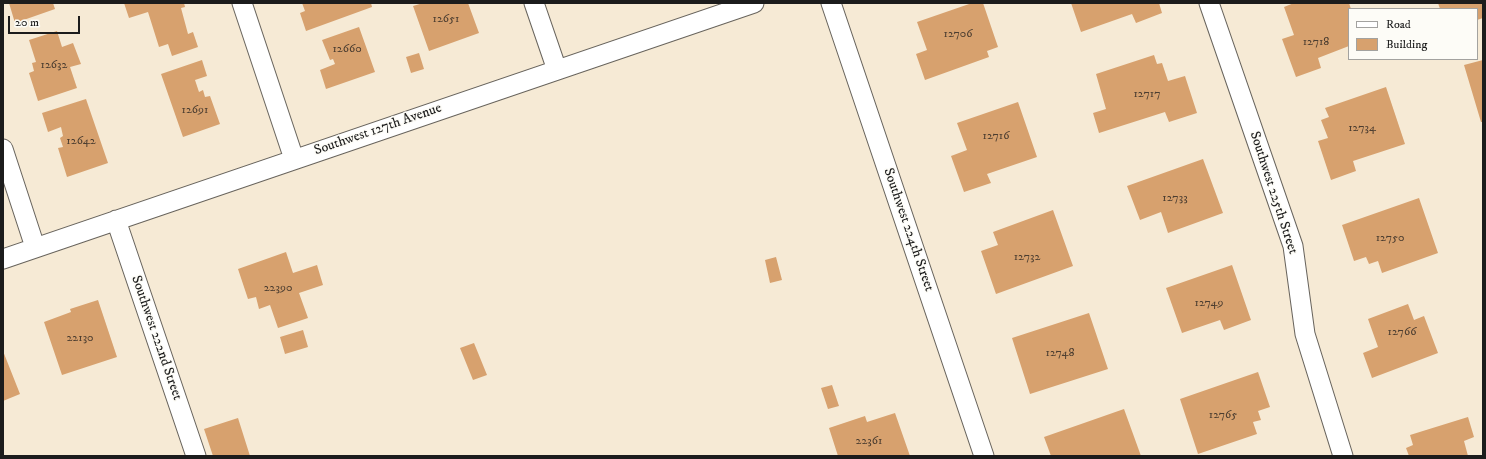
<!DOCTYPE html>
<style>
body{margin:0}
#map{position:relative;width:1486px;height:459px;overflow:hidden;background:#f6ead5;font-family:"IM FELL DW Pica",serif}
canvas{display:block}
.frame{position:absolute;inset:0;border:4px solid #1c1c1c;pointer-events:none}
.legend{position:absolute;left:1348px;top:8px;width:130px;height:52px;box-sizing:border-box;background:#fdfcf7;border:1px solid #a3a29f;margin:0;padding:5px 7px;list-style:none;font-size:12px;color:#1c1c1c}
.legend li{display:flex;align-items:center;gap:8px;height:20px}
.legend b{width:20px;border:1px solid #a3a29f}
.scale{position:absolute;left:8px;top:16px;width:72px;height:18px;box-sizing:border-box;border:2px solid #1c1c1c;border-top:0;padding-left:5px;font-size:12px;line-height:14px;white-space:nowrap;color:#1c1c1c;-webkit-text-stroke:3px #fdfcf7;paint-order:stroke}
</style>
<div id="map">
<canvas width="1486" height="459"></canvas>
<div class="frame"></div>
<ul class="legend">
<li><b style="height:5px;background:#fff"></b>Road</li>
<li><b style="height:11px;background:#d7a16e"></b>Building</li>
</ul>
<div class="scale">20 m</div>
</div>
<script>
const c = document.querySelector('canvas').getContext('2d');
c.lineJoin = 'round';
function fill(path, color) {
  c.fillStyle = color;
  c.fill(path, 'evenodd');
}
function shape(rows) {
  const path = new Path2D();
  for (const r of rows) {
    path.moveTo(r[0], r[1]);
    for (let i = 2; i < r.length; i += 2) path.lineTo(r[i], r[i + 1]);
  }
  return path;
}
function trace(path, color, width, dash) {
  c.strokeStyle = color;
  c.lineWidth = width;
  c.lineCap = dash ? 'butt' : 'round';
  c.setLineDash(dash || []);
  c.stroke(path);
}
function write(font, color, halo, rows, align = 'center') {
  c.font = font + ' "IM FELL DW Pica",serif';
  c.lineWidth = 3;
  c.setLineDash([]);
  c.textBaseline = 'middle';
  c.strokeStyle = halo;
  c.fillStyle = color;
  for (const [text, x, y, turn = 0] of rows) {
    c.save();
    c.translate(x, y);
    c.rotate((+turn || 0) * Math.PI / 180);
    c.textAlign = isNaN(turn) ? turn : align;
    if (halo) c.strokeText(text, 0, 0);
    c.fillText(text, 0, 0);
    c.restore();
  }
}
const building = shape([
 [9,3,53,3,55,9,15,23],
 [124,3,184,3,185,7,181,8,188,34,193,32,198,47,172,56,168,44,159,47,148,12,129,18],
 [302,3,371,3,372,7,306,31,300,13,305,11],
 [423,3,468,3,479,33,429,51,413,6],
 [972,3,983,3,998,47,987,51,989,57,925,80,916,54,927,50,917,22],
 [1071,3,1159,3,1162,13,1136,23,1132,14,1081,32],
 [1294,3,1349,3,1351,9,1349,9,1349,46,1318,58,1321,68,1296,77,1282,39,1294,35,1284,7],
 [1438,3,1483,3,1483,18,1477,20,1477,9,1440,9],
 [359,27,375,72,326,89,320,70,335,64,333,59,330,60,322,40],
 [57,31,62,47,73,43,81,64,70,67,77,88,38,101,29,73,34,71,32,63,36,62,29,40],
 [419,53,424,69,411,73,406,57],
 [1154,55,1157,64,1162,63,1168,81,1185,76,1197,113,1169,122,1165,112,1099,133,1093,113,1106,109,1096,74],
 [202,60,207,76,195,80,199,92,203,90,205,97,210,96,220,124,183,137,161,74],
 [1483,60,1483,122,1481,122,1464,65],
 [1386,87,1405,144,1353,161,1356,171,1331,180,1318,141,1328,138,1321,120,1329,117,1325,108],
 [86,99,108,163,67,177,58,148,63,147,60,138,63,136,61,127,48,132,42,113],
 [1018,102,1037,157,987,174,991,183,964,192,951,156,967,150,957,123],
 [1203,159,1223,213,1168,233,1161,212,1140,220,1127,186],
 [1419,198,1438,253,1382,273,1378,261,1369,264,1366,257,1354,261,1342,225],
 [1053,210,1073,266,996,294,981,251,998,245,993,232],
 [286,252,293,273,317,265,323,285,299,293,308,318,278,328,270,305,259,309,256,297,248,299,238,269],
 [776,257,782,280,770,283,765,260],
 [1232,265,1251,320,1224,330,1220,320,1182,333,1166,288],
 [98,300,117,357,62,375,44,322,71,312,70,309],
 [1408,304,1414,320,1424,316,1438,353,1372,378,1363,353,1378,347,1368,319],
 [1089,313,1108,369,1030,394,1012,338],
 [303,330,308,347,285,354,280,337],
 [474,343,487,375,473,380,460,348],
 [3,351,20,394,3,401],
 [1258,372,1270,407,1258,411,1261,420,1253,422,1257,434,1198,454,1180,399],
 [832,385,839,406,828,409,821,388],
 [1124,409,1141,456,1051,456,1044,437],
 [895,413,910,456,838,456,829,428,865,416,867,422],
 [1468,417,1474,437,1464,441,1468,456,1409,456,1406,448,1413,445,1410,435],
 [238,418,250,456,213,456,204,429]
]);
const street = shape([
 [242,3,294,159],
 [534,3,557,70],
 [831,3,984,456],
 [1209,3,1293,246,1305,334,1343,456],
 [3,149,35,247],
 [116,220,196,456],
 [3,259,754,3]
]);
const numberNames = [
 ["12651",446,20],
 ["12706",958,35],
 ["12718",1316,43],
 ["12660",347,50],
 ["12632",54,66],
 ["12717",1147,95],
 ["12691",195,111],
 ["12734",1362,129],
 ["12716",996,137],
 ["12642",81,142],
 ["12733",1175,199],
 ["12750",1390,239],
 ["12732",1027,258],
 ["22390",278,289],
 ["12749",1209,304],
 ["12766",1402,333],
 ["22130",80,339],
 ["12748",1060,354],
 ["12765",1223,416],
 ["22361",869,442]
];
const streetNames = [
 ["Southwest 127th Avenue",378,130,-19],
 ["Southwest 225th Street",1273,193,72],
 ["Southwest 224th Street",908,230,71],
 ["Southwest 222nd Street",156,338,71]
];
fill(building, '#d7a16e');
trace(street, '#68645d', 21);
trace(street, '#fff', 19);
write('12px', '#4b3d30', null, numberNames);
write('14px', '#1c1c1c', '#fdfcf7', streetNames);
</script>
